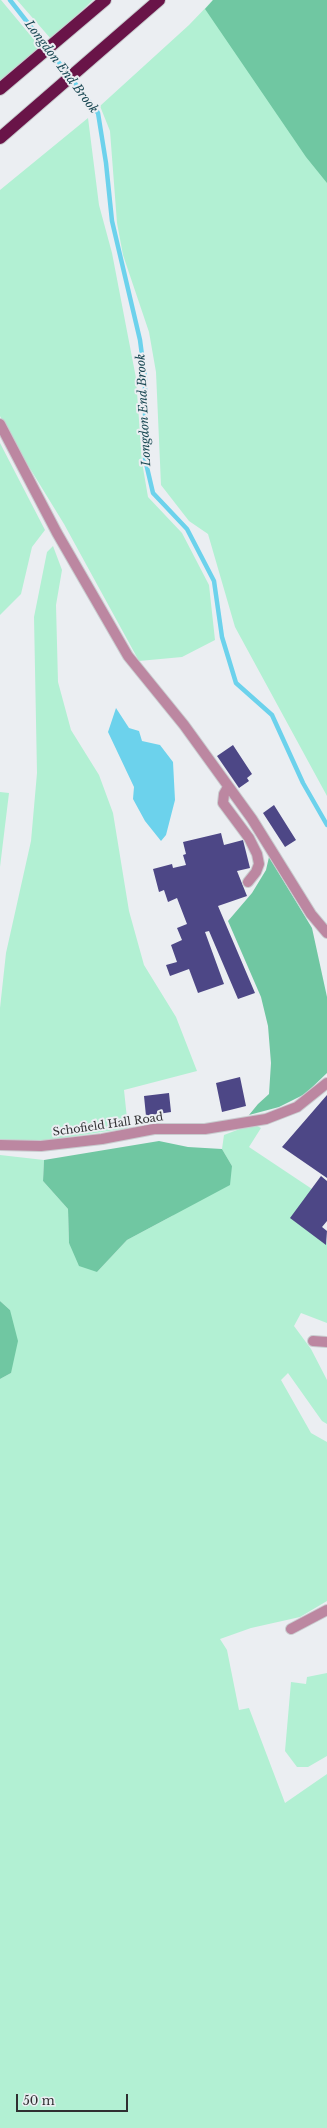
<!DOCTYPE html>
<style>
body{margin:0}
#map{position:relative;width:327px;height:2128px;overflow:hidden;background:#ebeef2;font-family:"Libre Baskerville",serif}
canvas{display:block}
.scale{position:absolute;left:16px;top:2094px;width:112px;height:18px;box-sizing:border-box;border:2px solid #2f2f31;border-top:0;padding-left:5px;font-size:12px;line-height:14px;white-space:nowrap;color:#2f2f31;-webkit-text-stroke:3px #ebeef2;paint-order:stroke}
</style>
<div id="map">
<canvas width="327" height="2128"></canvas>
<div class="scale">50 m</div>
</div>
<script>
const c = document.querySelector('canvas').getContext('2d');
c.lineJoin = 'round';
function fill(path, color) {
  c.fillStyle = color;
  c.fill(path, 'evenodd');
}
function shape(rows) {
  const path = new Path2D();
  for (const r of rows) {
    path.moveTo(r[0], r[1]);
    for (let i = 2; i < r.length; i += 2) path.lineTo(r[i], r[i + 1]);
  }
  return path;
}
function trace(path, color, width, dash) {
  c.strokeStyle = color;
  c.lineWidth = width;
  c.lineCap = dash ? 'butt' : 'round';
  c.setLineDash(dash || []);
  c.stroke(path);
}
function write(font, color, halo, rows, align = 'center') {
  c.font = font + ' "Libre Baskerville",serif';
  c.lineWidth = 4;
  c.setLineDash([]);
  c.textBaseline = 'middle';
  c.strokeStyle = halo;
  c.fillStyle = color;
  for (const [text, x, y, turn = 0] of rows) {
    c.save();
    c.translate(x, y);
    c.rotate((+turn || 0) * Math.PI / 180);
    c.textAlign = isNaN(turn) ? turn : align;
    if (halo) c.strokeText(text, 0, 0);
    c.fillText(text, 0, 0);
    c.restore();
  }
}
const green = shape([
 [1,0,41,48,0,81,0,0],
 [17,0,93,0,51,39],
 [213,0,327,0,327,796,235,627,208,534,189,521,161,485,156,372,149,332,123,255,117,223,110,131,100,106,189,25],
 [88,118,99,205,112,253,136,378,142,462,148,497,182,533,209,585,215,640,182,657,139,661,64,524,7,431,0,416,0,190],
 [0,443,45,530,32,547,21,594,0,615],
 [53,546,62,570,56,605,58,682,71,730,99,775,113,813,129,911,144,965,176,1017,197,1071,124,1090,128,1128,43,1141,0,1141,0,1008,6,953,31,841,37,773,34,617,47,552],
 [0,792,9,793,0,867],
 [253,1124,261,1128,249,1147,312,1189,327,1244,327,1323,301,1313,294,1326,311,1349,327,1380,327,1424,322,1421,288,1373,281,1380,311,1433,327,1442,327,1601,300,1617,251,1628,220,1639,227,1650,239,1710,249,1708,285,1803,327,1774,327,2128,0,2128,0,1379,11,1373,10,1310,0,1301,0,1155,44,1160,43,1181,68,1209,69,1243,97,1272,127,1240,172,1216,232,1166,222,1149,224,1135],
 [327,1673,327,1756,308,1767,297,1767,285,1751,291,1682,306,1684,307,1677]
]);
const forest = shape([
 [213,0,327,0,327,183,306,157,205,9],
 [269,857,312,928,327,997,327,1073,305,1094,279,1107,249,1115,258,1104,269,1094,271,1063,268,1026,261,997,228,921,252,893,266,870],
 [159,1141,188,1147,222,1149,232,1166,230,1185,127,1240,97,1272,79,1266,69,1243,68,1209,43,1181,44,1160],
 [0,1301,10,1310,18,1341,11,1373,0,1379]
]);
const water = shape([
 [116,708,129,728,139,731,142,741,160,745,173,762,175,800,166,835,161,841,145,821,133,799,134,787,108,732]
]);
const stream = shape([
 [10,0,98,113,106,163,112,221,140,340,145,378,145,459,153,493,187,529,214,581,222,637,236,683,272,715,303,783,327,825]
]);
const building = shape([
 [233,745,252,774,247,778,249,781,239,788,217,756],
 [274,805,296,840,285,847,263,813],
 [221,833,224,845,243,840,250,868,237,871,247,896,218,906,255,993,238,999,209,931,205,932,224,984,198,993,189,969,170,976,166,965,177,962,171,945,182,940,177,928,187,924,177,898,168,902,164,890,159,892,153,869,172,864,173,868,186,865,183,855,186,854,183,842],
 [240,1077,246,1106,222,1112,216,1083],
 [169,1093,171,1112,146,1116,144,1096],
 [327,1095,327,1178,282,1147],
 [321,1176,327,1181,327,1221,322,1227,327,1231,326,1245,290,1218]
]);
const minor = shape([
 [0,424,57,533,128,656,184,725,252,819,311,914,327,933],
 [228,787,224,794,223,803,249,838,257,854,259,864,256,872,248,882],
 [0,1145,41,1146,102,1139,154,1129,205,1129,266,1119,297,1107,327,1083],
 [313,1341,327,1342],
 [291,1629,327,1610]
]);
const highway = shape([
 [0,89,105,0],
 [0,138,159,0]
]);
const streetNames = [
 ["Schofield Hall Road",108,1125,-8]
];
const waterNames = [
 ["Longdon End Brook",61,67,53],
 ["Longdon End Brook",144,410,-93]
];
fill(green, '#b2f0d3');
fill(forest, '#70c7a2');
fill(water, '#6cd2ec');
trace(stream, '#6cd2ec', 4.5);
fill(building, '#4d4786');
trace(minor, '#c9cccf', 12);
trace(highway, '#c9cccf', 14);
trace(minor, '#bc87a1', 10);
trace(highway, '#691448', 12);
write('11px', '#2f2f31', '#ebeef2', streetNames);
write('italic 12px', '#1b4954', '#ebeef2', waterNames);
</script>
